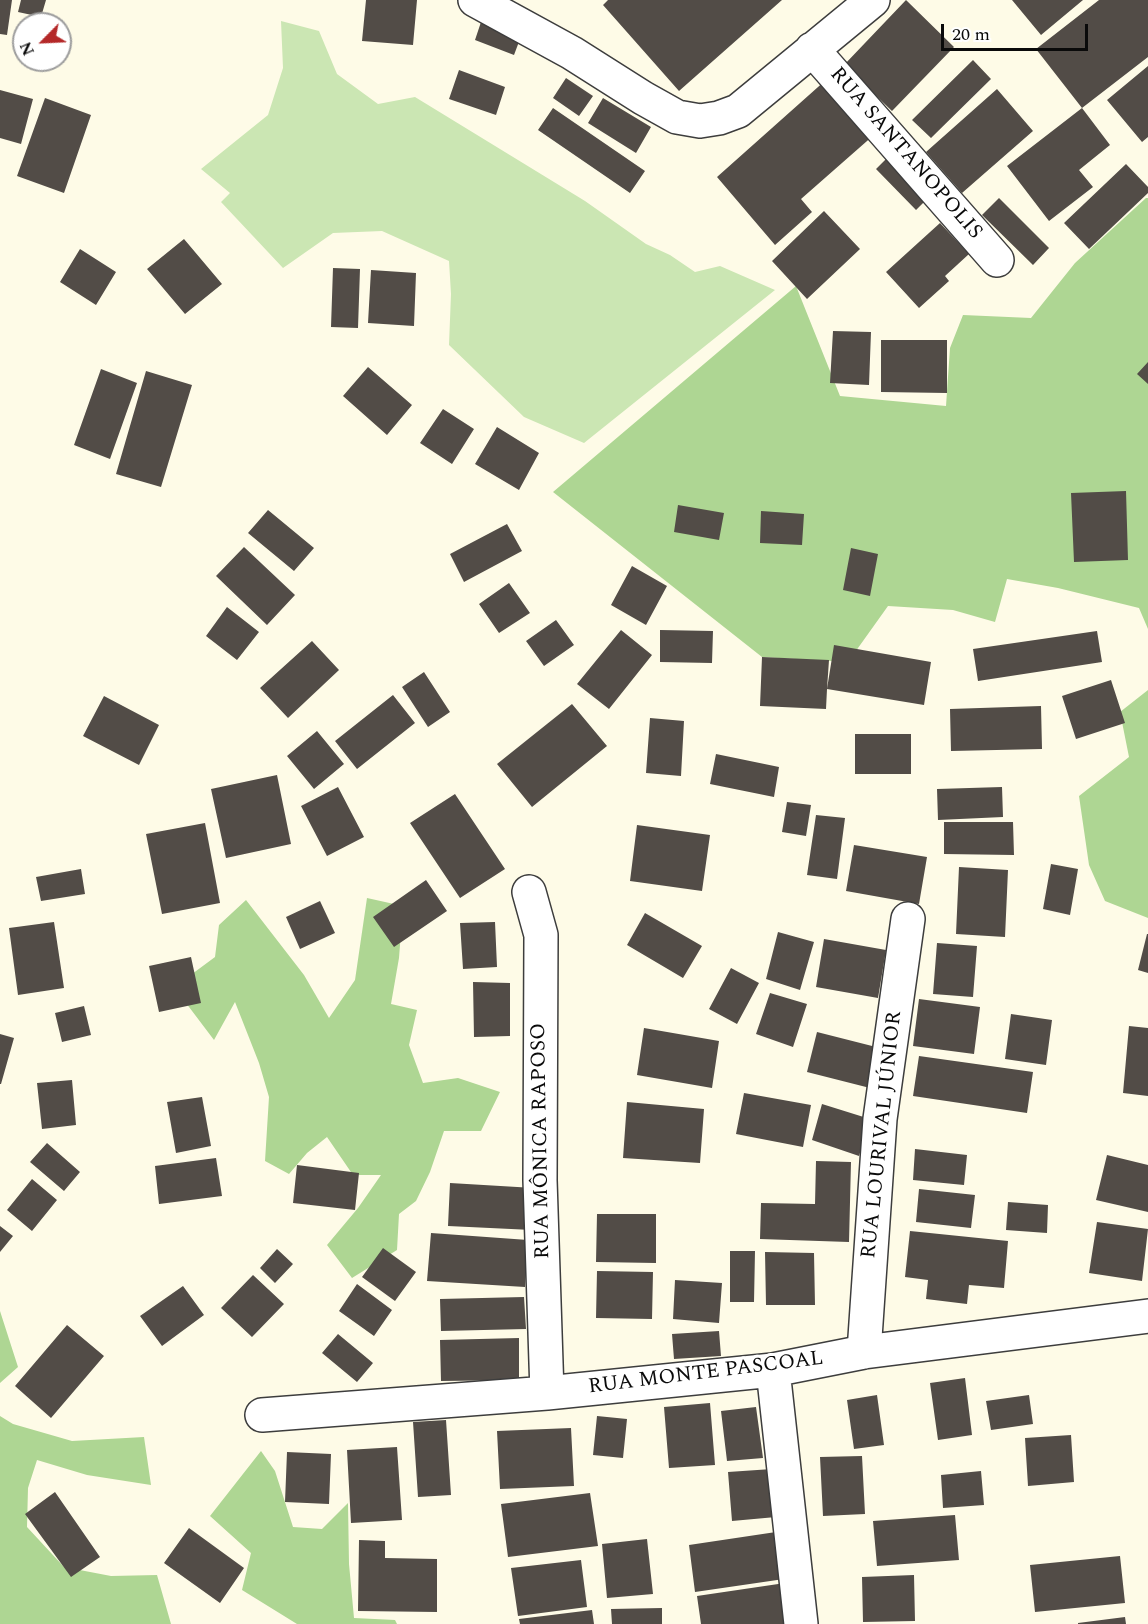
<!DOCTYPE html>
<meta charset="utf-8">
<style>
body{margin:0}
#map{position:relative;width:1148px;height:1624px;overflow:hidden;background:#fefbe7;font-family:Spectral,serif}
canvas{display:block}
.north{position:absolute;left:12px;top:12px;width:60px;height:60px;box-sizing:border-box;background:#fff;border:2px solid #9d9d9d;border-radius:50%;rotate:246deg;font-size:16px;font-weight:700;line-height:24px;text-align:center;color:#0a0a0a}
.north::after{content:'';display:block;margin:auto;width:21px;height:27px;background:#b42828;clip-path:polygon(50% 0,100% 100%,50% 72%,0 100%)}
.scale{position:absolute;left:941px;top:24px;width:147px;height:27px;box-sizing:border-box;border:3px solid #0a0a0a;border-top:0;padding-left:8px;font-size:18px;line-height:21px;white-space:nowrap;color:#0a0a0a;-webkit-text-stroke:4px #fff;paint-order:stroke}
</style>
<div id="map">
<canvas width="1148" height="1624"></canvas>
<div class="north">N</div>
<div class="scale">20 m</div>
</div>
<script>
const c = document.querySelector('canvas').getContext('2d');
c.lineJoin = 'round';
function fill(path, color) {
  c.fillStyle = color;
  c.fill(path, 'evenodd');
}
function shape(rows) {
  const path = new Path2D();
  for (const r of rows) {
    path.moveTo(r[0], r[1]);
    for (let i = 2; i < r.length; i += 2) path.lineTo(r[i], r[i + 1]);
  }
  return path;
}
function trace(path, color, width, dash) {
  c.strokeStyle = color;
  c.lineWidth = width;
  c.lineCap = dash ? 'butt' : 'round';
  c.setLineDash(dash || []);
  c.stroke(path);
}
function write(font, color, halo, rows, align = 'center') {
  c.font = font + ' Spectral,serif';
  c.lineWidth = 6;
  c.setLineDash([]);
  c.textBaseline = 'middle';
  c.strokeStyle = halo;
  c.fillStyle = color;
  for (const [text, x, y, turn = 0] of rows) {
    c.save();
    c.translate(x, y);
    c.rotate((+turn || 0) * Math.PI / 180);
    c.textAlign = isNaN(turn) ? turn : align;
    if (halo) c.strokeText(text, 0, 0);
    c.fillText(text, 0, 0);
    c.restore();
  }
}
const green = shape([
 [281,21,319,31,337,74,378,104,415,97,585,201,646,244,670,255,695,272,720,266,775,290,584,443,524,417,449,345,451,294,449,261,382,231,333,233,283,268,221,202,230,193,201,169,268,115,283,68]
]);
const forest = shape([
 [1146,198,1148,198,1148,629,1139,608,1058,588,1007,579,995,622,953,610,888,606,848,662,762,657,553,492,796,286,840,396,946,406,950,348,963,315,1031,318,1075,263],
 [1148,690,1148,918,1105,901,1089,865,1079,796,1129,757,1120,712],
 [367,898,403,906,399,958,391,1004,417,1010,409,1045,423,1083,458,1078,500,1092,481,1131,444,1131,430,1172,416,1201,399,1214,397,1250,352,1278,327,1245,358,1208,381,1175,353,1175,327,1137,307,1153,289,1174,265,1161,269,1097,259,1063,235,1002,214,1040,186,1003,188,977,215,957,219,925,246,900,304,975,329,1018,355,980],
 [0,1311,18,1367,0,1383],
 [0,1416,13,1424,72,1441,144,1437,151,1485,87,1475,37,1460,28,1488,27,1527,64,1567,111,1576,157,1575,171,1624,0,1624],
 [261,1451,275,1471,293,1527,322,1529,348,1503,349,1564,354,1618,395,1620,397,1624,297,1624,242,1590,251,1553,210,1516]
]);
const building = shape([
 [0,0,12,0,7,35,0,34],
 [21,0,46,0,41,17,18,12],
 [366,0,417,0,413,45,362,41],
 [608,0,782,0,679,91,603,5],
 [906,0,954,47,892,111,844,65],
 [1012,0,1083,0,1041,35],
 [1099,0,1148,0,1148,57,1082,108,1036,49],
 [483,16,523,31,514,55,475,40],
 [973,60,991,79,931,138,912,120],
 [1148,66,1148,137,1142,142,1107,100],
 [459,70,505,87,496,115,449,99],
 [566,78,593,96,579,116,553,98],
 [827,79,875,134,801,199,812,212,775,245,717,177],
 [997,89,1033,131,962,193,926,152],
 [0,90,33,99,21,144,0,138],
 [45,98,91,115,64,193,17,176],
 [603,98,651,127,636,153,588,123],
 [553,108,645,171,630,193,538,130],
 [1082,108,1110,145,1079,170,1093,187,1049,221,1007,166],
 [891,154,931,195,916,210,876,169],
 [1126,164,1148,187,1148,193,1089,249,1064,223],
 [999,198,1049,248,1033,265,982,215],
 [824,211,860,249,807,299,772,261],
 [940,223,969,254,945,276,949,281,919,308,886,272],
 [184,239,222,284,185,314,147,269],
 [80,249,116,272,96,305,60,282],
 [333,268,360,269,358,328,331,327],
 [371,270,416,273,414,326,368,323],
 [833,331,871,332,869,385,830,383],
 [881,340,947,340,947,393,881,392],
 [1148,362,1148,384,1137,374],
 [368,367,412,405,387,435,343,396],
 [101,369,137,383,110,459,74,445],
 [146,371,192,385,161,487,116,474],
 [443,409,474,429,452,464,420,443],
 [497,427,539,453,519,490,475,464],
 [1126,491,1128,560,1074,562,1071,493],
 [678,505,724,513,719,540,674,532],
 [268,510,314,548,294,571,248,533],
 [761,511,804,514,802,545,760,543],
 [507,524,522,551,464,582,450,554],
 [244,547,295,595,267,625,216,576],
 [851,548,878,554,870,596,843,590],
 [632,566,667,586,646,625,611,605],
 [509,583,530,613,499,633,479,604],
 [227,607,259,632,237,660,206,636],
 [556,620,574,645,544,666,526,641],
 [621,630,652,655,609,709,577,684],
 [660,630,713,631,712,663,660,662],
 [1097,631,1102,662,978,681,973,649],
 [312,641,339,670,288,718,260,688],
 [834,645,931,662,924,705,827,689,826,709,760,706,762,657,829,660,827,689],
 [424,672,450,712,428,727,402,687],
 [1111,680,1125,723,1076,739,1062,696],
 [393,695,415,723,357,769,335,741],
 [104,696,159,725,139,765,83,736],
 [572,704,607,746,532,807,497,764],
 [1041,706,1042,749,951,751,950,709],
 [650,718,684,721,681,776,646,773],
 [317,731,344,764,314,789,287,756],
 [855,734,911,734,911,774,855,774],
 [716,754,779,767,774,797,710,784],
 [277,775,291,844,226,858,211,789],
 [338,787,364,837,327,856,301,806],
 [1002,787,1003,817,938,820,937,789],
 [455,794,505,869,460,898,410,823],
 [787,802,811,805,806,836,782,832],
 [816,815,845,818,837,879,807,875],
 [944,822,1013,822,1014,855,944,854],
 [205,823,220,903,162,914,146,834],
 [637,825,710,835,702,891,630,881],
 [854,845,927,857,919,904,846,891],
 [1051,864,1078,869,1070,915,1043,909],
 [959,867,1008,870,1005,937,956,934],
 [81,869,85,894,41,901,36,877],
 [426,880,447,911,394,947,373,917],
 [320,901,335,933,300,949,286,917],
 [645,913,702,946,683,978,627,945],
 [54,922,64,988,18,995,9,928],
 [495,922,497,967,463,969,460,923],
 [778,932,814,942,800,990,766,979],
 [1147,934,1148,934,1148,973,1138,970],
 [824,939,886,950,878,998,816,987],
 [937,943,977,946,973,997,933,994],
 [191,957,201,1003,159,1012,149,966],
 [731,968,759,983,737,1024,709,1009],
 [473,982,510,983,510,1036,474,1037],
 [770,993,807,1004,793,1047,756,1034],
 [919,999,980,1007,974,1054,913,1046],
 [84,1006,91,1035,62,1042,55,1013],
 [1011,1014,1052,1020,1046,1065,1005,1059],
 [1129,1026,1148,1028,1148,1096,1123,1093],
 [644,1028,719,1041,712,1088,637,1075],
 [817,1032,880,1048,870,1088,807,1072],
 [0,1034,14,1038,1,1084,0,1084],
 [919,1056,1033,1072,1027,1113,913,1096],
 [72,1080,76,1125,42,1129,37,1083],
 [744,1093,811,1105,803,1147,736,1134],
 [202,1097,211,1146,176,1153,167,1102],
 [627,1102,704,1109,700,1163,623,1158],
 [822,1104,870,1119,859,1156,812,1140],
 [47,1143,80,1172,64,1191,30,1162],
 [915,1149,967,1155,964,1185,913,1180],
 [1107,1155,1148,1165,1148,1212,1096,1200],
 [216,1158,222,1196,159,1204,155,1166],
 [816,1161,851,1162,849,1242,760,1239,761,1203,815,1204],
 [297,1165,359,1173,355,1210,293,1203],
 [32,1179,57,1200,32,1231,7,1210],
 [450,1183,534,1188,532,1230,448,1226],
 [919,1189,975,1195,971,1228,916,1222],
 [1008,1202,1048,1205,1047,1233,1006,1230],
 [597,1214,656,1214,656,1263,596,1262],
 [1097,1222,1148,1229,1142,1281,1089,1273],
 [0,1226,13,1236,0,1252],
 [910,1231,1008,1241,1004,1288,969,1285,967,1304,926,1299,928,1280,905,1277],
 [431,1233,528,1240,525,1287,427,1281],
 [383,1248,416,1272,395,1301,362,1277],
 [277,1249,293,1264,275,1283,260,1268],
 [730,1251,755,1251,754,1302,730,1302],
 [765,1252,814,1253,815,1305,766,1305],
 [597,1271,653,1272,652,1319,596,1318],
 [253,1275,284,1304,252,1337,221,1308],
 [675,1280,722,1283,719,1323,673,1319],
 [357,1284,392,1310,374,1336,339,1311],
 [183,1286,204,1315,162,1346,140,1316],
 [524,1297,526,1329,441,1331,440,1299],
 [67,1325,104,1356,51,1418,15,1386],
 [719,1331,721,1356,674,1359,672,1334],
 [338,1334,373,1363,357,1382,322,1353],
 [519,1338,519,1380,441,1381,440,1340],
 [965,1378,972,1435,938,1440,930,1383],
 [877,1395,884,1445,854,1449,847,1400],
 [1029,1395,1033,1424,991,1430,986,1401],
 [710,1403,715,1465,669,1468,664,1407],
 [756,1407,763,1458,727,1461,721,1411],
 [597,1416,627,1419,623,1458,593,1455],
 [446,1420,451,1495,418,1497,413,1422],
 [571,1428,574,1486,500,1489,497,1431],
 [1071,1435,1074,1482,1028,1486,1025,1438],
 [397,1447,402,1520,351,1523,347,1450],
 [287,1452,331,1454,329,1504,285,1502],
 [862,1456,865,1514,823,1516,820,1457],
 [772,1469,776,1517,732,1521,728,1472],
 [981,1471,984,1505,943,1508,941,1475],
 [55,1492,100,1557,71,1577,25,1514],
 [590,1493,598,1546,508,1557,501,1504],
 [955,1515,959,1560,877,1566,873,1521],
 [189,1528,244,1568,220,1603,164,1563],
 [776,1532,784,1579,695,1592,689,1545],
 [647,1539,653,1594,607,1598,602,1544],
 [359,1540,385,1541,385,1558,437,1559,437,1612,358,1611],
 [1120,1556,1125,1603,1035,1612,1030,1565],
 [581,1560,587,1607,518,1616,511,1568],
 [914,1575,915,1621,863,1622,862,1577],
 [785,1583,791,1624,701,1624,697,1596],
 [662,1608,662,1624,612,1624,611,1609],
 [592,1610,594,1624,520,1624,519,1619],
 [1125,1617,1126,1624,1078,1624,1078,1623]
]);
const minor = shape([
 [475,0,572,53,643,98,677,117,700,121,719,118,738,111,873,0],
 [812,49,997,260],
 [529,892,541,935,540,1180,547,1393],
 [864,1352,880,1119,908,919],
 [773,1370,801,1624],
 [262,1415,547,1393,773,1370,864,1352,1148,1316]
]);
const streetNames = [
 ["RUA SANTANOPOLIS",905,154,49],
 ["RUA LOURIVAL JÚNIOR",883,1135,-84],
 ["RUA MÔNICA RAPOSO",542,1141,-91],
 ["RUA MONTE PASCOAL",706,1374,-7]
];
fill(green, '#cbe6b3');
fill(forest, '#aed693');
fill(building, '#524c47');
trace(minor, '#3d3d3d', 36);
trace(minor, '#fff', 33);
write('21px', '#0a0a0a', '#fff', streetNames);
</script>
